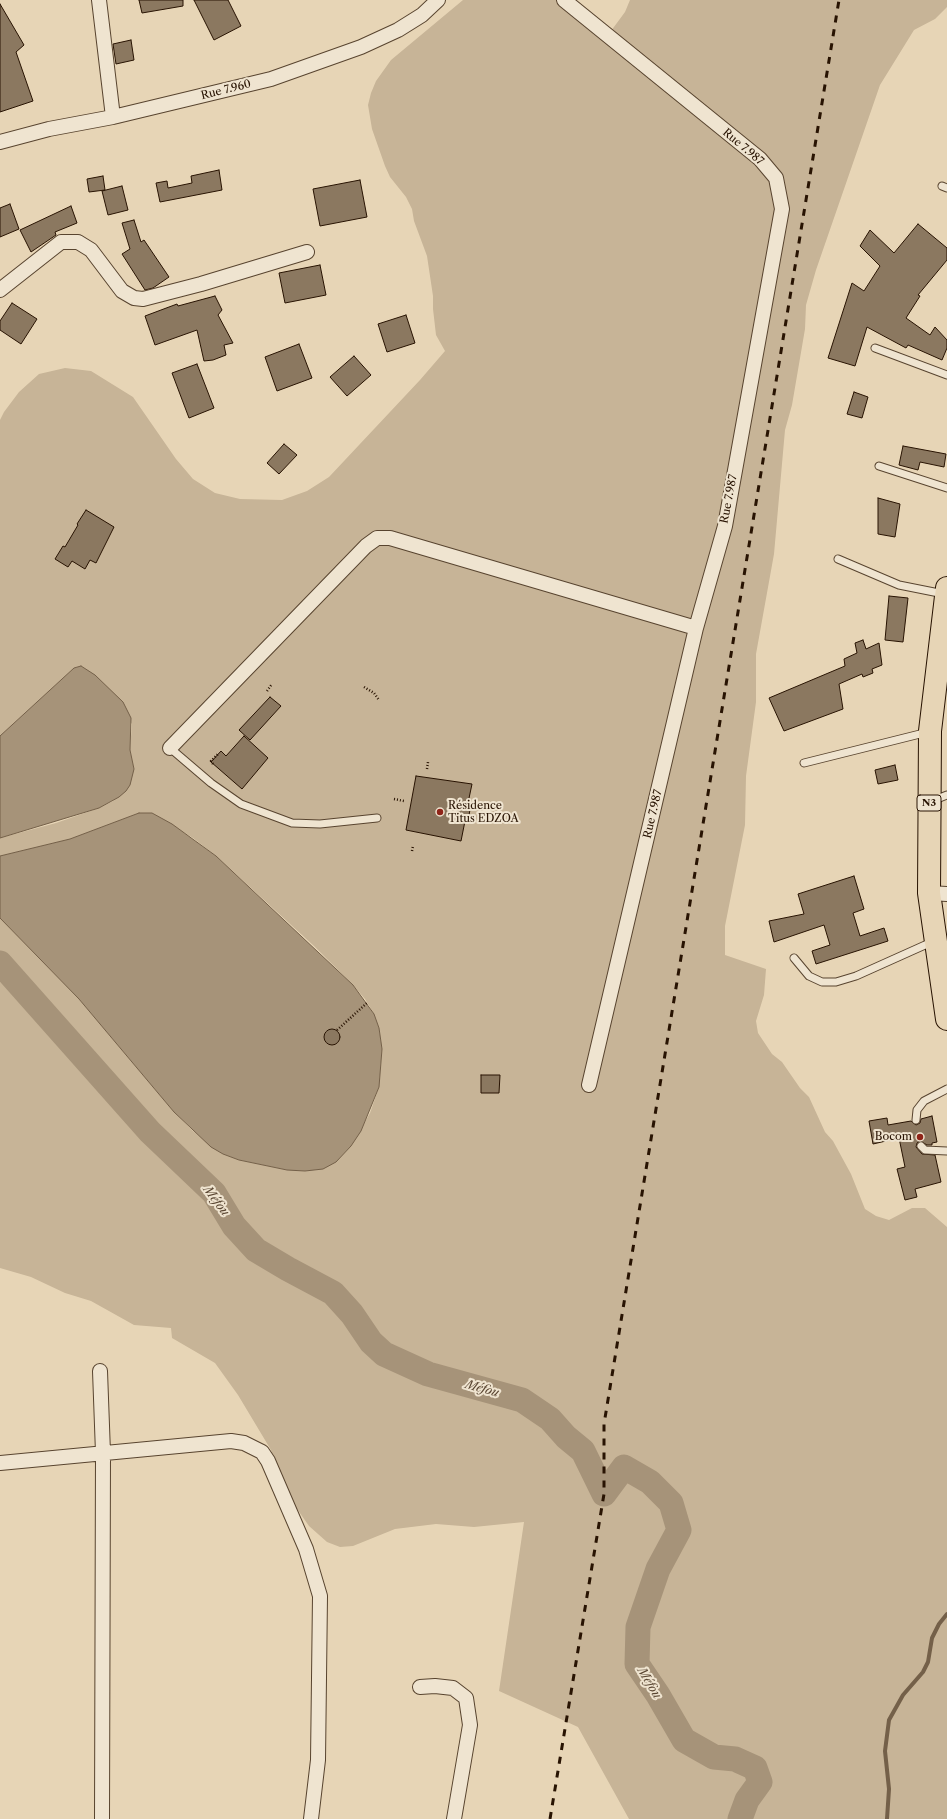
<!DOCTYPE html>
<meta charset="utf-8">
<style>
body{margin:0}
canvas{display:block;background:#e7d5b6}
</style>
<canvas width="947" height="1819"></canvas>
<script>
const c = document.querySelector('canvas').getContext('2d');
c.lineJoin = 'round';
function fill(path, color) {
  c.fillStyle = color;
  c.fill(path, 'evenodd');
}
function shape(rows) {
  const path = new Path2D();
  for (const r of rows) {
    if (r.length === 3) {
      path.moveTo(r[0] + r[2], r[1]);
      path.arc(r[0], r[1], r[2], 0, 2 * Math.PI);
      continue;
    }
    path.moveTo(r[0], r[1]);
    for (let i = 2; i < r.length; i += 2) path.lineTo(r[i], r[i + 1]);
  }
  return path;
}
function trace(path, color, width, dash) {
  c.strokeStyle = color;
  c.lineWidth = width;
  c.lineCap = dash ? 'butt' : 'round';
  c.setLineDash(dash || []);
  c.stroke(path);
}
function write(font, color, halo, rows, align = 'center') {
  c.font = font + ' "Libre Caslon Text",serif';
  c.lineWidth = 4;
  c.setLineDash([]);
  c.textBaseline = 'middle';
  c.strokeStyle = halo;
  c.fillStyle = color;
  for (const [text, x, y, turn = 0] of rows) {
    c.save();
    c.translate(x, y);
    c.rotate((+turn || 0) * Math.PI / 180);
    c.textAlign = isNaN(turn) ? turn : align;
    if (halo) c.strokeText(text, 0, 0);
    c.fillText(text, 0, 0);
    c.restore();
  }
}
const green = shape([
 [463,0,557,0,600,38,611,31,625,12,630,0,947,0,947,7,935,19,914,30,880,85,816,270,806,305,805,329,792,405,785,430,774,554,756,654,756,702,746,776,745,825,725,926,725,955,766,969,764,995,756,1021,758,1033,772,1054,782,1062,800,1088,809,1097,825,1132,833,1141,851,1174,865,1209,876,1216,889,1220,912,1208,925,1208,947,1227,947,1819,629,1819,578,1727,499,1691,524,1522,474,1527,436,1524,395,1529,353,1546,340,1547,327,1542,309,1526,295,1506,279,1474,271,1450,238,1395,215,1363,172,1338,171,1328,134,1325,91,1301,65,1293,31,1277,0,1268,0,918,79,999,174,1112,193,1131,223,1154,239,1160,287,1170,336,1162,351,1146,370,1113,379,1087,382,1050,379,1028,374,1014,365,999,353,985,314,946,216,856,193,838,152,813,139,813,70,839,0,856,0,838,56,823,99,808,113,801,134,769,130,750,132,724,81,666,74,668,0,736,0,420,4,412,19,392,39,374,65,368,91,371,133,397,176,459,193,479,215,493,240,499,282,500,307,491,329,477,420,380,445,351,436,335,433,309,433,296,427,256,414,221,412,209,406,197,390,177,385,166,372,129,368,105,371,93,376,81,391,60]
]);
const water = shape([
 [81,666,95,675,123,702,131,718,130,750,134,769,130,785,126,791,119,797,99,808,0,838,0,736,74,668,81,666],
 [139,813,152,813,172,824,216,856,353,985,374,1014,379,1028,382,1049,379,1087,361,1131,351,1146,336,1162,323,1169,305,1171,287,1170,239,1160,223,1154,211,1147,174,1112,79,999,0,918,0,856,70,839,139,813]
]);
const pier = shape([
 [332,1037,8]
]);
const stream = shape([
 [887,1819,889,1789,885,1751,889,1720,903,1695,923,1672,928,1662,932,1638,939,1624,947,1614]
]);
const river = shape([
 [0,963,150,1132,214,1193,234,1226,256,1250,288,1269,333,1293,352,1314,371,1342,384,1354,428,1374,522,1400,550,1419,566,1437,583,1451,604,1494,624,1467,650,1482,671,1503,679,1530,658,1569,638,1627,637,1664,658,1695,684,1740,714,1757,735,1759,755,1768,760,1782,747,1800,740,1819]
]);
const building = shape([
 [139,0,183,0,183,6,142,13,139,0],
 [194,0,228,0,241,26,214,40,194,0],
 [0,4,24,45,16,52,33,101,0,112,0,4],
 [131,40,134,60,116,64,113,44,131,40],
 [219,170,222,190,160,202,156,183,167,181,168,188,192,183,191,176,219,170],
 [103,176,105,190,89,192,87,179,103,176],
 [360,180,367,217,320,226,313,189,360,180],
 [122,186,128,210,108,215,102,191,122,186],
 [10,204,19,229,0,237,0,208,10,204],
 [71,206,77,223,55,232,56,235,31,252,20,230,71,206],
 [134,220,141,242,144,240,169,277,153,288,145,290,122,254,130,249,122,223,134,220],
 [918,224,947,248,947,260,918,295,920,296,906,318,930,335,935,327,947,340,947,348,942,360,908,345,906,348,867,327,855,366,828,358,852,283,864,291,880,266,860,246,870,230,894,253,918,224],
 [320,265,326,295,285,303,279,273,320,265],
 [215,296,222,310,218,315,233,343,224,345,226,355,213,360,204,361,197,330,155,345,145,316,177,304,178,306,215,296],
 [12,303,37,319,21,344,0,330,0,321,12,303],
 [406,315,415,343,387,352,378,324,406,315],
 [299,344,312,378,277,391,265,357,299,344],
 [354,356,371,375,347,396,330,377,354,356],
 [197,364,214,408,189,418,172,373,197,364],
 [854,392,868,397,862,418,847,414,854,392],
 [284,444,297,455,279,474,267,463,284,444],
 [903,446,946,454,944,467,920,462,918,470,899,465,903,446],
 [878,498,900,504,895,537,878,534,878,498],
 [86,510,114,527,96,563,90,560,85,569,72,561,68,567,55,559,63,546,65,547,78,525,77,524,86,510],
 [889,596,908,598,903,642,885,640,889,596],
 [863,640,866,649,879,643,882,665,872,669,873,673,863,677,862,674,839,684,843,709,784,731,769,698,845,666,844,659,857,653,855,643,863,640],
 [270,697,281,706,250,740,239,730,270,697],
 [244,736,268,758,242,789,211,762,221,751,226,756,244,736],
 [895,765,898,780,878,784,875,770,895,765],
 [416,776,472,784,468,803,471,804,468,821,465,821,461,841,406,830,416,776],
 [854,876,864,909,853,913,860,936,884,928,888,941,816,964,812,951,830,945,824,925,774,942,769,921,804,914,798,894,854,876],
 [332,1037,8],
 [481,1075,500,1075,499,1093,481,1093,481,1075],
 [932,1116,937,1142,932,1143,932,1145,927,1145,920,1141,917,1143,916,1147,922,1154,935,1155,941,1182,915,1189,917,1197,905,1200,897,1169,905,1167,899,1138,873,1144,869,1121,887,1118,888,1125,911,1121,916,1125,920,1123,921,1119,932,1116]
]);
const path = shape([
 [364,687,374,693,379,700],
 [267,691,272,684],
 [213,764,211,761,219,753],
 [427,769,428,762],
 [394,799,404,801],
 [412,851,413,846],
 [337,1030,367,1003]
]);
const service = shape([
 [942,186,947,188],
 [875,348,947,375],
 [879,466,947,488],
 [838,559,899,585,944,594],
 [170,748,211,783,241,804,292,823,320,824,377,818],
 [804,763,928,732],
 [932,801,947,795],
 [794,958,809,976,822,982,836,982,856,976,934,941],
 [916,1120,917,1110,924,1101,947,1089],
 [921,1146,925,1150,947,1151]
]);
const minor = shape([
 [99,0,113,117],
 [564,0,760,159,776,178,782,209,725,526,696,628,589,1085],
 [0,142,49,129,113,117,271,79,361,47,398,30,422,15,438,0],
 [0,290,61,242,78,242,91,250,122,291,134,298,143,299,201,284,307,252],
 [170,748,366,546,377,538,390,538,696,628],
 [929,893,947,894],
 [100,1371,103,1453,102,1819],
 [0,1463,231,1441,244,1443,262,1452,268,1461,306,1549,320,1596,318,1760,311,1819],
 [420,1687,435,1686,453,1688,466,1698,470,1725,454,1819]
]);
const trunk = shape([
 [947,588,930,731,929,893,947,1019]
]);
const rail = shape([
 [550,1819,604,1494,604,1424,839,0]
]);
const markers = [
 [440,812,4,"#8f2418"],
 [920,1137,4,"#8f2418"]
];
const shields = [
 [929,803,24]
];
const shieldNames = [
 ["N3",929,803]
];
const streetNames = [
 ["Rue 7.960",226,90,-14],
 ["Rue 7.987",743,147,40],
 ["Rue 7.987",729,499,-79],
 ["Rue 7.987",653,814,-77]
];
const poiNames = [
 ["Résidence",448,806],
 ["Titus EDZOA",448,819],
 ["Bocom",912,1137,"right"]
];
const waterNames = [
 ["Méfou",216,1201,53],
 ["Méfou",482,1389,16],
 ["Méfou",649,1683,59]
];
fill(green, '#c7b497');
fill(water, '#a69379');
trace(water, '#746049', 1);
fill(pier, '#e7d5b6');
trace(stream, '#746049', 4);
trace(river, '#a69379', 25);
fill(building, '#8b7860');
trace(building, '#281302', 1);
trace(service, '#58442f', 9);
trace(minor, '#58442f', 16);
trace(trunk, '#281302', 24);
trace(path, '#281302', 2.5, [1, 2]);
trace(service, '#efe4d0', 7);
trace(minor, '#efe4d0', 14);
trace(trunk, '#e7d5b6', 22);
trace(rail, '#281302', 3, [7, 7]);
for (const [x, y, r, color] of markers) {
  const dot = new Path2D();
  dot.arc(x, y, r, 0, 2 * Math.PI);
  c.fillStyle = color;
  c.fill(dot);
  trace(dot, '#efe4d0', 1.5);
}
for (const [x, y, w] of shields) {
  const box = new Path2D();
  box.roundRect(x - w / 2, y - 8, w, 16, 3);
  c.fillStyle = '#efe4d0';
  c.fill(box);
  trace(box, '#281302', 1);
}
write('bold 10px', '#281302', null, shieldNames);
write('11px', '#281302', '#efe4d0', streetNames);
write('11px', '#281302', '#efe4d0', poiNames, 'left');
write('italic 12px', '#5a4632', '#efe4d0', waterNames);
</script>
